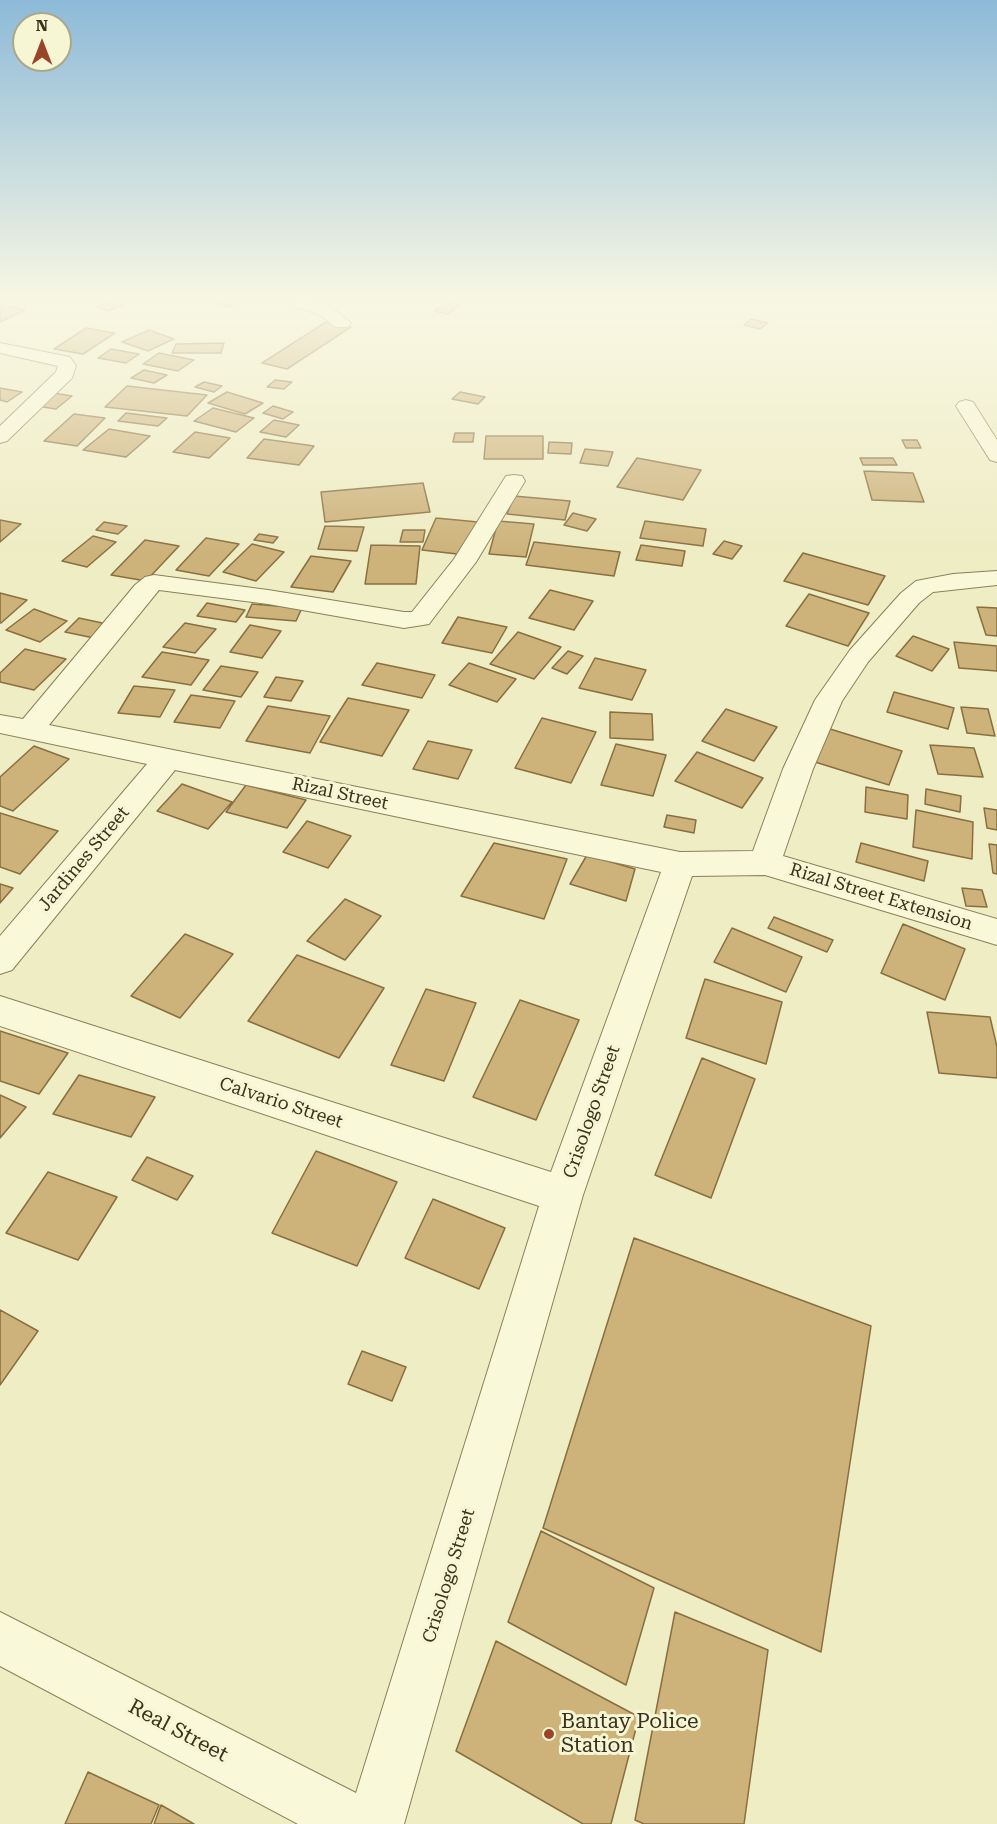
<!DOCTYPE html>
<style>
body{margin:0}
#map{position:relative;width:997px;height:1824px;overflow:hidden;background:#efedc4;font-family:"Roboto Serif",serif}
canvas{display:block}
.north{position:absolute;left:12px;top:12px;width:60px;height:60px;box-sizing:border-box;background:#f6f5d4;border:2px solid #aba78b;border-radius:50%;rotate:0deg;font-size:16px;font-weight:700;line-height:24px;text-align:center;color:#3a321e}
.north::after{content:'';display:block;margin:auto;width:21px;height:27px;background:#9a4529;clip-path:polygon(50% 0,100% 100%,50% 72%,0 100%)}
</style>
<div id="map">
<canvas width="997" height="1824"></canvas>
<div class="north">N</div>
</div>
<script>
const c = document.querySelector('canvas').getContext('2d');
c.lineJoin = 'round';
function fill(path, color) {
  c.fillStyle = color;
  c.fill(path, 'evenodd');
}
function shape(rows) {
  const path = new Path2D();
  for (const r of rows) {
    path.moveTo(r[0], r[1]);
    for (let i = 2; i < r.length; i += 2) path.lineTo(r[i], r[i + 1]);
  }
  return path;
}
function trace(path, color, width, dash) {
  c.strokeStyle = color;
  c.lineWidth = width;
  c.lineCap = dash ? 'butt' : 'round';
  c.setLineDash(dash || []);
  c.stroke(path);
}
function write(font, color, halo, rows, align = 'center') {
  c.font = font + ' "Roboto Serif",serif';
  c.lineWidth = 6;
  c.setLineDash([]);
  c.textBaseline = 'middle';
  c.strokeStyle = halo;
  c.fillStyle = color;
  for (const [text, x, y, turn = 0] of rows) {
    c.save();
    c.translate(x, y);
    c.rotate((+turn || 0) * Math.PI / 180);
    c.textAlign = isNaN(turn) ? turn : align;
    if (halo) c.strokeText(text, 0, 0);
    c.fillText(text, 0, 0);
    c.restore();
  }
}
const building = shape([
 [202,299,243,299,228,307,202,299],
 [112,300,124,304,108,311,96,307,112,300],
 [447,302,461,305,448,314,434,311,447,302],
 [0,304,25,310,0,322,0,304],
 [751,319,768,323,760,329,744,325,751,319],
 [326,322,351,327,287,369,262,363,326,322],
 [86,328,115,333,83,354,54,349,86,328],
 [149,330,174,339,148,351,122,342,149,330],
 [224,343,221,353,172,353,176,344,224,343],
 [111,349,139,354,126,363,98,358,111,349],
 [159,353,194,360,178,371,143,364,159,353],
 [144,370,167,375,154,383,131,378,144,370],
 [275,380,292,382,284,389,267,387,275,380],
 [204,382,222,386,214,392,195,387,204,382],
 [127,386,207,395,187,416,105,407,127,386],
 [0,388,22,392,7,402,0,400,0,388],
 [227,392,263,403,245,414,208,403,227,392],
 [460,392,485,397,478,404,452,399,460,392],
 [53,393,72,396,56,409,36,406,53,393],
 [273,406,293,412,283,419,263,413,273,406],
 [213,408,254,418,236,432,194,421,213,408],
 [126,413,167,418,158,426,118,421,126,413],
 [74,414,105,418,77,446,44,441,74,414],
 [274,420,299,425,286,437,260,432,274,420],
 [109,429,150,436,126,457,83,450,109,429],
 [195,432,230,438,209,458,173,452,195,432],
 [455,433,474,433,473,442,453,442,455,433],
 [486,436,543,436,543,459,484,459,486,436],
 [264,439,314,446,299,465,247,458,264,439],
 [902,440,917,440,921,448,906,448,902,440],
 [549,442,572,443,571,454,548,453,549,442],
 [585,449,613,452,608,466,580,463,585,449],
 [637,458,701,470,683,500,617,487,637,458],
 [860,458,893,458,897,465,863,465,860,458],
 [864,471,913,473,924,502,872,500,864,471],
 [423,483,430,512,325,522,321,492,423,483],
 [514,496,570,501,565,520,507,514,514,496],
 [573,513,596,519,587,531,564,525,573,513],
 [436,518,478,522,466,555,422,550,436,518],
 [0,520,21,524,0,542,0,520],
 [498,521,534,524,526,557,489,554,498,521],
 [645,521,706,529,703,546,640,538,645,521],
 [104,522,127,526,118,534,96,530,104,522],
 [325,526,364,527,357,551,318,549,325,526],
 [403,530,425,530,423,542,400,542,403,530],
 [259,534,278,537,273,543,254,540,259,534],
 [93,536,116,542,87,567,62,561,93,536],
 [206,538,239,544,209,576,176,570,206,538],
 [145,540,179,546,146,581,111,575,145,540],
 [724,541,742,546,732,559,713,554,724,541],
 [534,542,620,552,614,576,526,565,534,542],
 [252,544,284,552,256,581,223,572,252,544],
 [371,545,420,546,416,584,365,584,371,545],
 [641,545,685,551,682,566,636,560,641,545],
 [803,553,885,576,868,605,784,581,803,553],
 [311,556,351,561,333,592,291,587,311,556],
 [550,590,593,601,574,630,529,618,550,590],
 [0,593,27,600,1,623,0,623,0,593],
 [809,594,869,613,848,646,786,626,809,594],
 [207,603,245,610,236,622,197,616,207,603],
 [252,604,302,608,296,621,246,617,252,604],
 [977,607,997,608,997,636,986,635,977,607],
 [34,609,67,621,40,642,6,630,34,609],
 [458,617,507,627,492,653,442,643,458,617],
 [79,618,107,624,94,638,65,632,79,618],
 [185,623,216,629,195,653,163,647,185,623],
 [250,625,281,631,262,658,230,652,250,625],
 [518,632,561,647,534,679,490,664,518,632],
 [913,636,949,649,932,671,896,656,913,636],
 [954,642,997,646,997,671,959,668,954,642],
 [25,649,66,659,34,690,0,682,0,673,25,649],
 [568,651,583,656,567,674,552,668,568,651],
 [162,652,209,660,191,685,142,677,162,652],
 [595,658,646,670,632,700,579,688,595,658],
 [377,663,435,675,422,698,362,685,377,663],
 [469,663,516,679,497,702,449,685,469,663],
 [221,666,258,672,241,697,203,690,221,666],
 [276,677,303,681,291,701,264,697,276,677],
 [134,686,175,690,160,717,118,713,134,686],
 [894,692,954,708,948,729,887,712,894,692],
 [191,695,235,701,220,728,174,722,191,695],
 [348,698,409,710,382,756,320,742,348,698],
 [268,706,330,716,310,753,246,741,268,706],
 [961,707,988,709,995,736,967,733,961,707],
 [726,709,777,727,754,761,702,741,726,709],
 [610,712,652,714,653,740,610,738,610,712],
 [542,718,596,732,571,783,515,768,542,718],
 [830,729,902,751,889,785,815,762,830,729],
 [428,741,472,750,458,779,413,769,428,741],
 [616,744,666,755,653,796,601,785,616,744],
 [930,745,974,748,983,777,938,774,930,745],
 [34,746,69,759,13,811,0,806,0,777,34,746],
 [697,752,763,778,742,808,675,781,697,752],
 [182,784,232,802,208,829,157,811,182,784],
 [246,785,306,800,287,828,226,812,246,785],
 [866,787,908,795,907,819,865,812,866,787],
 [926,789,961,796,960,812,925,804,926,789],
 [984,808,997,810,997,830,987,828,984,808],
 [916,810,973,822,972,859,913,847,916,810],
 [0,813,58,831,20,874,0,867,0,813],
 [667,815,696,820,694,833,664,827,667,815],
 [307,821,351,836,328,868,283,852,307,821],
 [494,843,567,859,544,919,461,896,494,843],
 [861,843,928,861,924,881,856,862,861,843],
 [989,844,997,845,997,874,993,873,989,844],
 [587,855,635,869,626,901,570,884,587,855],
 [0,884,13,888,0,903,0,884],
 [962,888,982,890,987,907,966,906,962,888],
 [345,899,381,916,345,960,307,941,345,899],
 [774,917,833,940,827,952,768,928,774,917],
 [903,924,965,949,945,1000,881,973,903,924],
 [732,928,802,957,786,992,714,962,732,928],
 [185,934,233,954,180,1018,131,996,185,934],
 [297,955,384,988,339,1058,248,1021,297,955],
 [705,979,782,1002,766,1064,686,1038,705,979],
 [426,989,476,1003,444,1081,391,1065,426,989],
 [520,1000,579,1020,536,1120,473,1097,520,1000],
 [927,1012,990,1017,997,1047,997,1078,939,1073,927,1012],
 [0,1031,68,1053,39,1094,0,1081,0,1031],
 [702,1058,755,1079,711,1198,655,1175,702,1058],
 [79,1075,155,1097,131,1137,53,1114,79,1075],
 [0,1095,26,1107,0,1138,0,1095],
 [316,1151,397,1182,357,1266,272,1233,316,1151],
 [147,1157,193,1176,177,1200,132,1180,147,1157],
 [48,1172,117,1197,78,1260,6,1233,48,1172],
 [433,1199,505,1228,479,1289,405,1258,433,1199],
 [634,1238,871,1326,821,1652,543,1528,634,1238],
 [0,1310,38,1331,0,1385,0,1310],
 [362,1351,406,1367,392,1401,348,1384,362,1351],
 [541,1531,654,1588,626,1685,508,1622,541,1531],
 [675,1612,768,1650,744,1824,644,1824,635,1820,675,1612],
 [496,1641,639,1717,611,1824,583,1824,456,1751,496,1641],
 [88,1772,159,1805,151,1824,65,1824,88,1772],
 [161,1805,194,1824,154,1824,161,1805]
]);
const street = shape([
 [290,299,306,299,330,306,351,323,348,327,336,327,318,314,294,307,290,299],
 [0,343,70,357,76,366,72,378,7,441,0,443,0,426,56,372,58,366,0,353,0,343],
 [966,400,973,402,997,440,997,462,990,460,956,406,959,402,966,400],
 [514,475,522,476,525,481,476,562,429,624,404,628,268,604,159,590,49,725,680,852,753,851,783,769,815,700,850,650,901,593,916,581,953,574,997,571,997,585,933,592,919,603,868,662,842,701,813,769,783,856,997,919,997,945,765,875,692,876,583,1195,404,1824,298,1824,0,1666,0,1612,356,1793,539,1206,0,1026,0,996,551,1172,661,872,175,770,12,970,0,974,0,936,147,764,0,733,0,715,23,719,135,585,145,577,154,575,268,590,404,612,412,612,454,559,506,476,514,475]
]);
const markers = [
 [549,1734,6,"#9a4529"]
];
const streetNames = [
 ["Rizal Street",340,794,12],
 ["Jardines Street",84,859,-50],
 ["Rizal Street Extension",881,897,17],
 ["Calvario Street",281,1103,18],
 ["Crisologo Street",592,1112,-71],
 ["Crisologo Street",449,1576,-73]
];
const nearPoinames = [
 ["Bantay Police",561,1722],
 ["Station",561,1746]
];
const nearStreetnames = [
 ["Real Street",178,1731,28]
];
fill(building, '#cdb27a');
trace(building, '#896f40', 1.5);
trace(street, '#8a805a', 2);
fill(street, '#f9f8d8');
const sky = c.createLinearGradient(0, 0, 0, 554);
sky.addColorStop(0, '#8dbad8');
sky.addColorStop(0.54, '#f8f7e4');
sky.addColorStop(1, '#f8f7e400');
c.fillStyle = sky;
c.fillRect(0, 0, 997, 554);
for (const [x, y, r, color] of markers) {
  const dot = new Path2D();
  dot.arc(x, y, r, 0, 2 * Math.PI);
  c.fillStyle = color;
  c.fill(dot);
  trace(dot, '#f6f5d4', 2);
}
write('18px', '#3a321e', '#f6f5d4', streetNames);
write('21px', '#3a321e', '#f6f5d4', nearPoinames, 'left');
write('21px', '#3a321e', '#f6f5d4', nearStreetnames);
</script>
